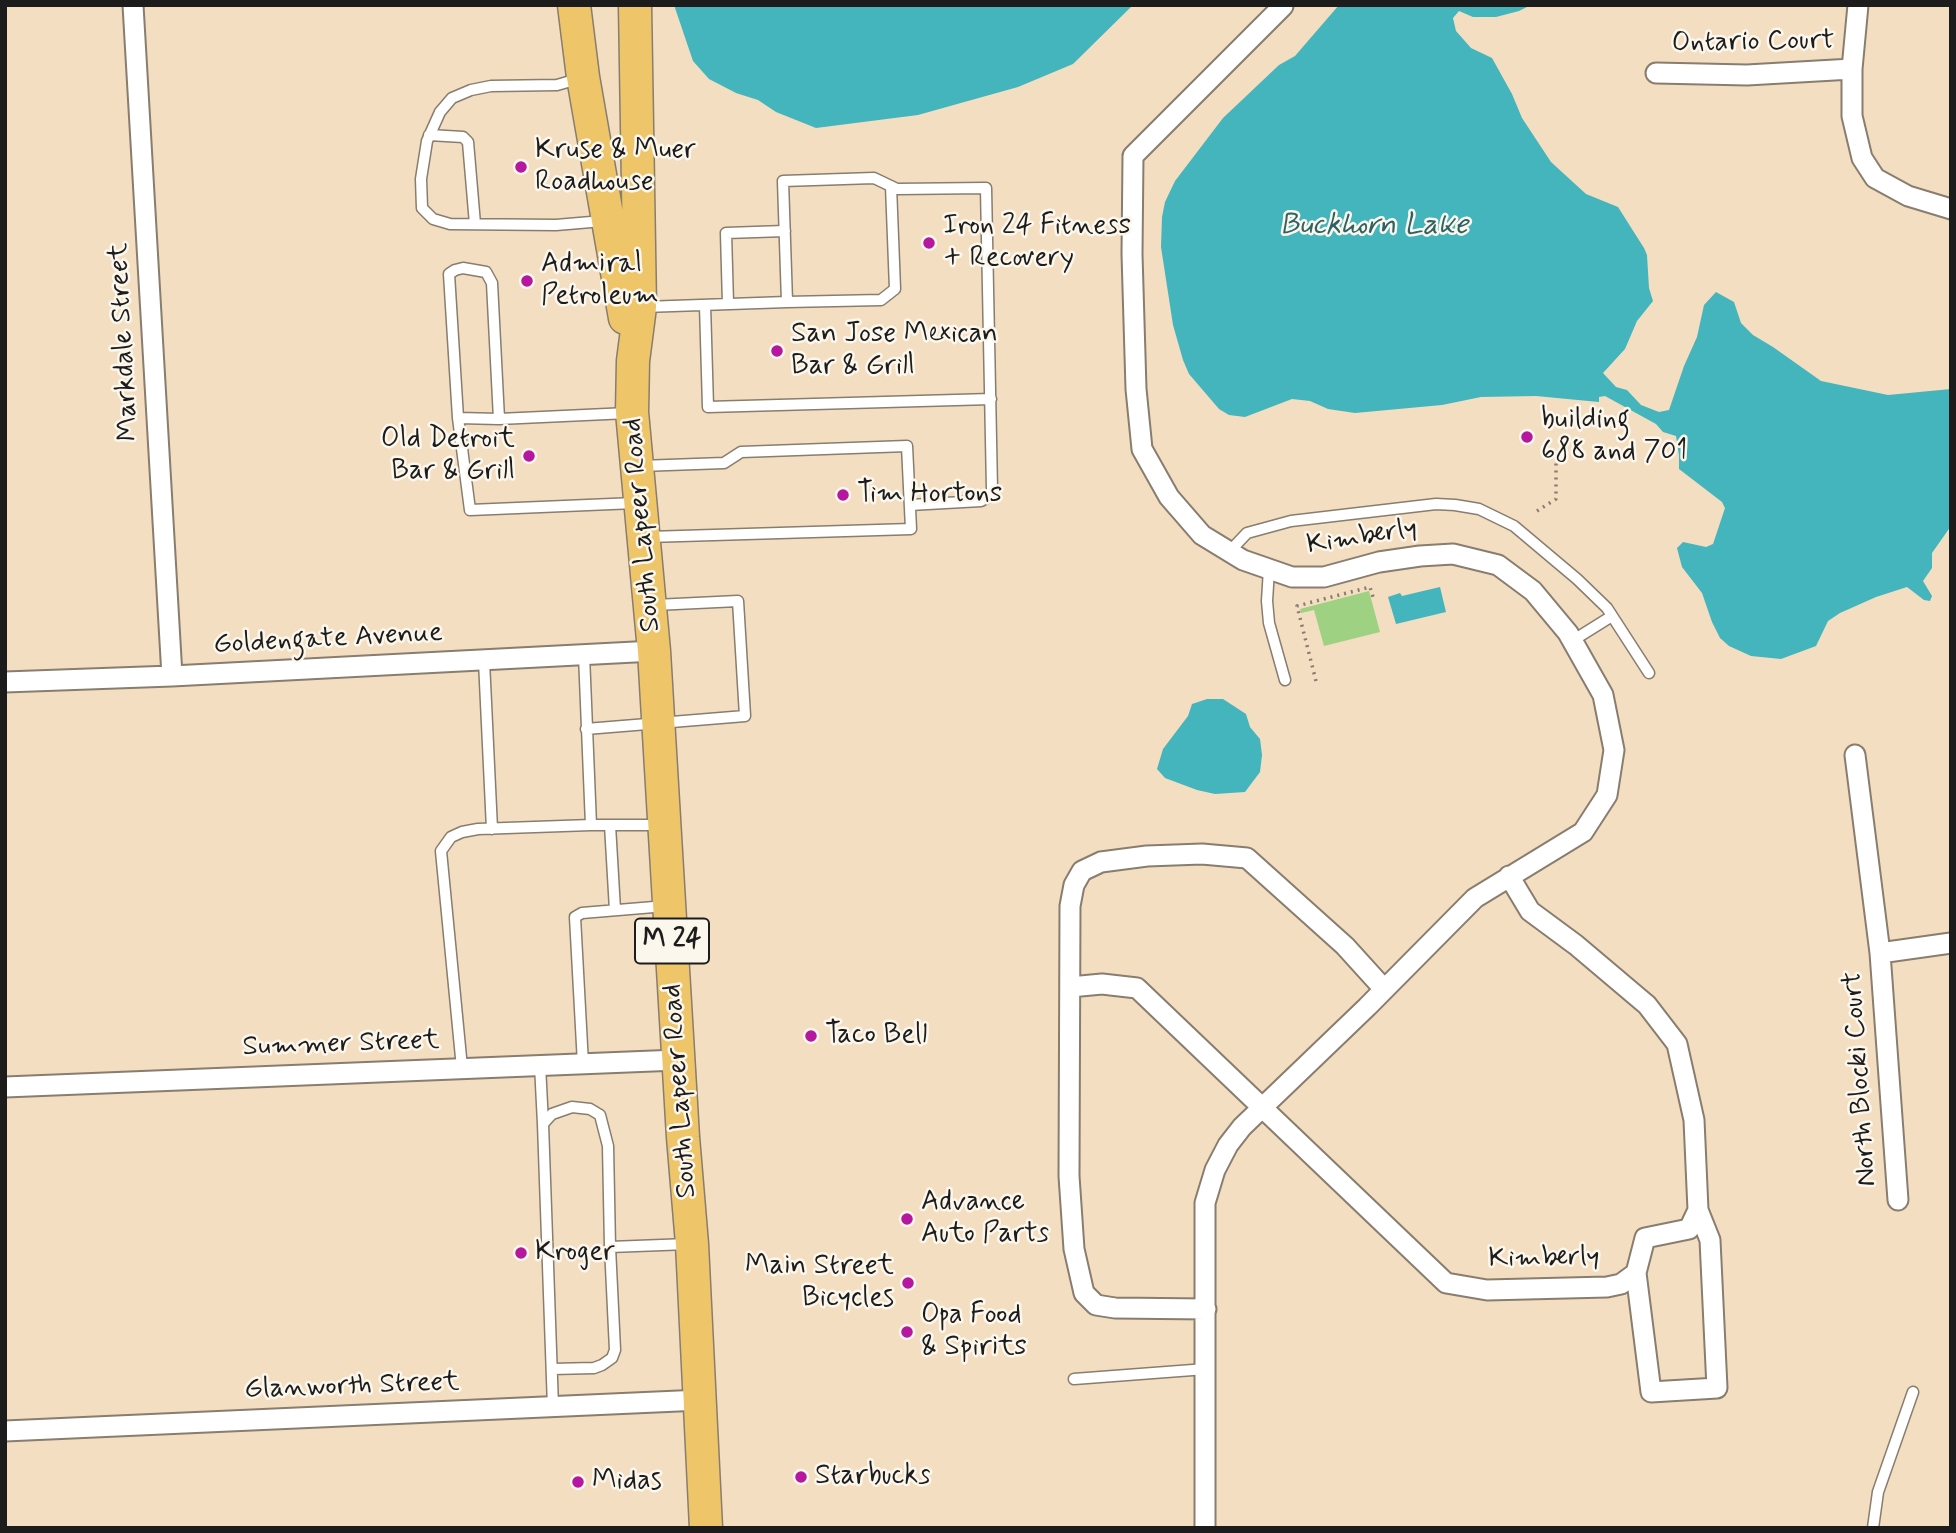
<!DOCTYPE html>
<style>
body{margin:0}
#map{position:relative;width:1956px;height:1533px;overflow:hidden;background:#f3dec1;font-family:Mynerve,sans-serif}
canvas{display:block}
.frame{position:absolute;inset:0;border:7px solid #1c1c1c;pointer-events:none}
</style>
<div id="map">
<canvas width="1956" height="1533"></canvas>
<div class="frame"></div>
</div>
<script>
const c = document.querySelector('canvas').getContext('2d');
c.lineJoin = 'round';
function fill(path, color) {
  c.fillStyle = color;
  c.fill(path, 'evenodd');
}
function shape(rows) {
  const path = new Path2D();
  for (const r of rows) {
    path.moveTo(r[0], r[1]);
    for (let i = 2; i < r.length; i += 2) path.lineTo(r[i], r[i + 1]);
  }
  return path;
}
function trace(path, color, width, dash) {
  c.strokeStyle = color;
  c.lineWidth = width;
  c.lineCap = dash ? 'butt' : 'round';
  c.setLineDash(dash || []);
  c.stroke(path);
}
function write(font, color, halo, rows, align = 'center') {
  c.font = font + ' Mynerve,sans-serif';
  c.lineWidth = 5;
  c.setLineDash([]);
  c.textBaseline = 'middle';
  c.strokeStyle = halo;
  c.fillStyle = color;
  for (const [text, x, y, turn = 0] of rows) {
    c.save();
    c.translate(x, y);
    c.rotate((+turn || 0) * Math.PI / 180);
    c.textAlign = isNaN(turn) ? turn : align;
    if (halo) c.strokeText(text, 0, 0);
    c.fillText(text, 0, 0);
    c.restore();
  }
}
const green = shape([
 [1369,591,1380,632,1324,646,1314,610,1301,613,1300,609]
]);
const water = shape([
 [674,5,1133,5,1073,64,1018,87,918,115,816,128,776,112,758,100,736,93,709,79,693,61],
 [1339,5,1531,5,1519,11,1496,17,1473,17,1459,11,1453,18,1456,31,1471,48,1492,58,1512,94,1522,118,1551,162,1586,194,1618,207,1644,248,1647,255,1649,288,1653,301,1637,321,1625,349,1603,373,1616,387,1627,390,1641,405,1659,412,1669,410,1684,366,1697,337,1704,305,1716,292,1734,302,1741,323,1753,335,1773,347,1821,381,1888,395,1951,389,1951,526,1932,553,1932,568,1923,581,1932,596,1930,601,1924,600,1907,587,1876,597,1840,613,1828,621,1816,646,1781,659,1751,656,1729,646,1720,638,1712,622,1702,593,1682,567,1677,548,1683,542,1706,547,1713,544,1725,508,1722,502,1679,469,1679,455,1676,436,1663,432,1656,424,1605,396,1599,397,1599,402,1536,396,1481,397,1442,405,1355,413,1328,409,1310,401,1292,399,1245,417,1229,415,1219,409,1189,374,1183,360,1173,325,1161,247,1162,217,1165,202,1175,181,1223,118,1279,65,1295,56],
 [1440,587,1446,612,1396,624,1388,597,1400,593,1402,596],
 [1207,699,1223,699,1246,714,1250,727,1260,739,1262,755,1260,772,1245,792,1215,794,1197,790,1165,778,1157,769,1163,749,1188,716,1192,704]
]);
const path = shape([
 [1537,511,1556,499,1556,460],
 [1316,681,1297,606,1370,587,1373,597]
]);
const lane = shape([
 [578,79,557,85,491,86,471,90,452,98,440,112,427,141,421,179,422,208,433,219,450,224,556,225,603,221],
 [429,135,463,137,468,142,475,224],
 [787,302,881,300,895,289,891,186],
 [728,304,726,233,785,231],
 [705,305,708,407,991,399],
 [644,307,787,302,783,181,874,178,897,189,986,188,992,490,990,496,981,501,910,505],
 [458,418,499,419,628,413],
 [499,419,492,283,486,272,463,268,455,270,449,274,458,418,470,510,635,503],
 [640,466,724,463,741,452,907,446,911,529,648,537],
 [1229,552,1247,533,1291,521,1436,504,1455,505,1479,509,1514,526,1577,579,1607,608,1649,673],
 [1269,569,1267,601,1269,623,1285,680],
 [1572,641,1612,616],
 [484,661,492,829],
 [586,729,745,716,738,601,655,605],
 [591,825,660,825],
 [610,825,615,910],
 [583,1064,575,917,582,913,666,906],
 [540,1065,543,1124],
 [462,1068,441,851,451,837,462,832,478,829,591,825,584,655],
 [552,1369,594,1368,602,1365,612,1358,615,1350,610,1247],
 [1074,1379,1206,1369],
 [553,1407,543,1124,552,1114,572,1107,590,1109,600,1115,608,1146,610,1247,688,1244],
 [1873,1528,1878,1492,1913,1392]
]);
const street = shape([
 [133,5,172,676],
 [1858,5,1852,69,1852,116,1862,158,1875,178,1908,196,1951,209],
 [1656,73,1747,75,1852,69],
 [5,682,172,676,654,651],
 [1855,755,1880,953,1898,1200],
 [1880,953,1951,943],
 [1070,987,1102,984,1137,988,1446,1283,1487,1290,1607,1287,1621,1284,1636,1273,1645,1238,1689,1229,1698,1210,1694,1120,1677,1044,1647,1005,1576,945,1530,911,1509,876],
 [5,1087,678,1060],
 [1636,1273,1651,1392,1717,1388,1710,1240,1698,1210],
 [1206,1309,1115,1308,1096,1305,1084,1293,1074,1249,1069,1176,1070,906,1074,885,1082,871,1101,862,1147,856,1202,854,1247,858,1345,946,1384,989],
 [5,1431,701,1400],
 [1205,1528,1205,1203,1215,1170,1228,1145,1242,1127,1367,1007,1475,898,1583,832,1607,795,1614,750,1603,695,1568,633,1533,591,1498,565,1453,554,1420,556,1379,562,1324,577,1292,577,1243,560,1202,535,1169,497,1142,449,1136,389,1132,254,1133,156,1283,6]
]);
const primary = shape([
 [574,5,583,77,625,318],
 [635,5,640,307,633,361,632,412,654,651,683,1137,692,1244,706,1528]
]);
const markers = [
 [521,167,7,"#b5179e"],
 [929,243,7,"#b5179e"],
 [527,281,7,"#b5179e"],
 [777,351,7,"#b5179e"],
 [1527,437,7,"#b5179e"],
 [529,456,7,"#b5179e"],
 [843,495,7,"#b5179e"],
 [811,1036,7,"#b5179e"],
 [907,1219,7,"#b5179e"],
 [521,1253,7,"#b5179e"],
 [908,1283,7,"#b5179e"],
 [907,1332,7,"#b5179e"],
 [801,1477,7,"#b5179e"],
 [578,1482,7,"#b5179e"]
];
const shields = [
 [672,941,74]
];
const shieldNames = [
 ["M 24",672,941]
];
const streetNames = [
 ["Ontario Court",1753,43,-1],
 ["Markdale Street",125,342,-93],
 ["South Lapeer Road",643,525,-95],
 ["Kimberly",1362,538,-9],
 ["Goldengate Avenue",328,640,-3],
 ["Summer Street",341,1045,-2],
 ["North Blocki Court",1861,1079,-94],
 ["South Lapeer Road",681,1091,-94],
 ["Kimberly",1544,1259,-1],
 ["Glanworth Street",352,1387,-2]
];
const poiNames = [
 ["Kruse & Muer",535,151],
 ["Roadhouse",535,183],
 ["Iron 24 Fitness",943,227],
 ["+ Recovery",943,259],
 ["Admiral",541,265],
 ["Petroleum",541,297],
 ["San Jose Mexican",791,335],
 ["Bar & Grill",791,367],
 ["building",1541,421],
 ["688 and 701",1541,453],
 ["Old Detroit",515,440,"right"],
 ["Bar & Grill",515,472,"right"],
 ["Tim Hortons",857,495],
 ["Taco Bell",825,1036],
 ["Advance",921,1203],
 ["Auto Parts",921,1235],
 ["Kroger",535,1253],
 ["Main Street",894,1267,"right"],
 ["Bicycles",894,1299,"right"],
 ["Opa Food",921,1316],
 ["& Spirits",921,1348],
 ["Starbucks",815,1477],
 ["Midas",592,1482]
];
const waterNames = [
 ["Buckhorn Lake",1374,227]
];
fill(green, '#9ed182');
fill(water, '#44b4bd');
trace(lane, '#887d6e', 13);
trace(street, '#887d6e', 23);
trace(primary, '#887d6e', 35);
trace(path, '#887d6e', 3.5, [2, 5]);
trace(lane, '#fff', 10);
trace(street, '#fff', 19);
trace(primary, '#eec569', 32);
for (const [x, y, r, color] of markers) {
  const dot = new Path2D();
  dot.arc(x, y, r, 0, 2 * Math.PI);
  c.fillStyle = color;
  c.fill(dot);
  trace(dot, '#fbf7ec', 2.5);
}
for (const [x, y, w] of shields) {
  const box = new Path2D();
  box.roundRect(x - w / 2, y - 22.5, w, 45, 5);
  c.fillStyle = '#fbf7ec';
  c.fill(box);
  trace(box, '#1c1c1c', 2);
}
write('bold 26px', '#1c1c1c', null, shieldNames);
write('28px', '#1c1c1c', '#fbf7ec', streetNames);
write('28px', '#1c1c1c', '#fbf7ec', poiNames, 'left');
write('italic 30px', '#2e6064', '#fbf7ec', waterNames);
</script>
